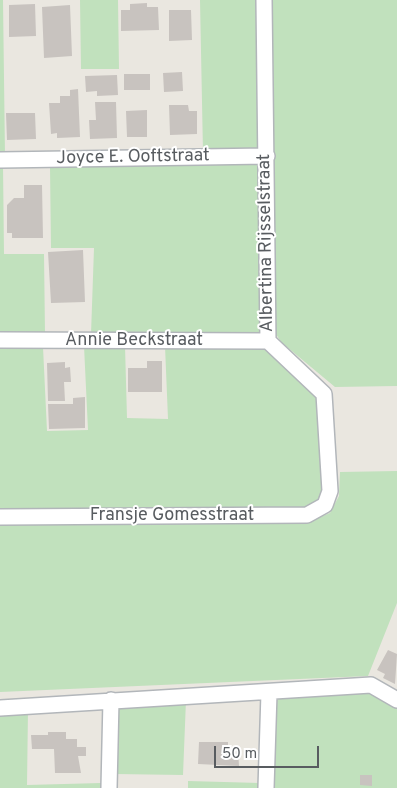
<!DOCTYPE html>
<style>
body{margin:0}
#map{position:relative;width:397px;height:788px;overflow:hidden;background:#eae7e0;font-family:Overpass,sans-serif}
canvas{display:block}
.scale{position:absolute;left:214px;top:746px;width:105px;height:22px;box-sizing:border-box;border:2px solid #585c60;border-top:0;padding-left:6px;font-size:15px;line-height:18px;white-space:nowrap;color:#585c60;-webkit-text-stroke:4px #fff;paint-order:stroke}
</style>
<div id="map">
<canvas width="397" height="788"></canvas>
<div class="scale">50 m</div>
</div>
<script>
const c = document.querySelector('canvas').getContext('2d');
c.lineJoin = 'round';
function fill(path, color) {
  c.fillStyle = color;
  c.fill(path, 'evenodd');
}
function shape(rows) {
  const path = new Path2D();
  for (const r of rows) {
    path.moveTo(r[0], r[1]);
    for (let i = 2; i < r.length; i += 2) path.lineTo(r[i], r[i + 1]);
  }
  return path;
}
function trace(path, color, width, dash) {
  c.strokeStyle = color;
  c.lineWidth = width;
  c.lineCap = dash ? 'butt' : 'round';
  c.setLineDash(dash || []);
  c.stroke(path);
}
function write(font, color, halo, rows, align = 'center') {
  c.font = font + ' Overpass,sans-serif';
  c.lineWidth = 4;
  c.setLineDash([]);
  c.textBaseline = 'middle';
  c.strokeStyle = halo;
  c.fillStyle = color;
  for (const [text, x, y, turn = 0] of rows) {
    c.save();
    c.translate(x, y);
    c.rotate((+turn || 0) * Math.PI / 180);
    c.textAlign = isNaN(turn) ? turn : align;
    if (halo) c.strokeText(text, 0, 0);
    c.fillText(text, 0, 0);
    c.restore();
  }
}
const green = shape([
 [0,0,3,0,5,156,0,156],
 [80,0,118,0,119,69,81,69],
 [200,0,259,0,262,148,256,151,203,153],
 [272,0,397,0,397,386,335,387,281,342,276,334],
 [262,161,263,336,91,334,94,248,51,248,50,167],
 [0,165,3,165,4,254,44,254,45,334,0,334],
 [259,345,325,395,328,494,304,511,0,513,0,346,43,347,47,431,88,430,84,346,125,346,127,418,168,419,165,346],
 [397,471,397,603,368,676,0,692,0,524,313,520,330,513,339,496,340,472],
 [355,691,371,694,397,706,397,788,270,788,272,706,277,700,285,697],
 [186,700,183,775,115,774,116,713,122,706],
 [28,710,27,785,101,783,101,788,0,788,0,712],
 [188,781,260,783,260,788,188,788]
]);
const building = shape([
 [147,3,147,7,158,7,159,30,121,31,121,10,130,10,130,4],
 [35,4,36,36,9,37,9,5],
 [70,5,72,56,44,58,42,7],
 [169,10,191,10,192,40,169,41],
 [182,72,183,91,164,92,163,73],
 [124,74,150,74,150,90,124,90],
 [117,75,118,95,97,96,97,91,86,92,85,76],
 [78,89,80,137,57,138,57,133,51,134,49,103,60,103,60,96,70,96,70,90],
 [95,102,116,102,117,138,90,139,89,120,96,120],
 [169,105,188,105,189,111,197,111,197,134,170,135],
 [147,110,147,137,127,137,126,111],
 [6,113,35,113,36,139,7,140],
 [24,185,42,185,43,238,12,238,12,233,7,233,7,205,14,198,24,198],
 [83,250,85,302,51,303,48,252],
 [147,361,162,361,162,392,128,392,128,368,147,368],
 [65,362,65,368,70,367,71,382,64,382,65,401,48,401,47,363],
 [85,397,85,428,49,429,48,404,73,404,73,398],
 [388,650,397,654,395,684,383,678,385,674,377,670],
 [48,732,66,732,66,739,77,739,77,747,86,747,86,756,78,756,81,773,55,773,54,749,32,749,31,735,48,735],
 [199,742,228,742,228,749,238,749,239,766,198,764],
 [360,775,372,775,372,786,360,785]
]);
const street = shape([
 [0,160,267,156],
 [0,340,268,341],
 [0,517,307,515,325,505,330,491,324,394,268,341,264,0],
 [0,708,371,685,397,700],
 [109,788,111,700],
 [266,788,269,693]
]);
const streetNames = [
 ["Joyce E. Ooftstraat",133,158,-1],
 ["Albertina Rijsselstraat",267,243,-91],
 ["Annie Beckstraat",134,341],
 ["Fransje Gomesstraat",172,516]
];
fill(green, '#c1e1bd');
fill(building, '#c8c3bf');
trace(street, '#b2b6ba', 18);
trace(street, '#fff', 15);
write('18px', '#585c60', '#fff', streetNames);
</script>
